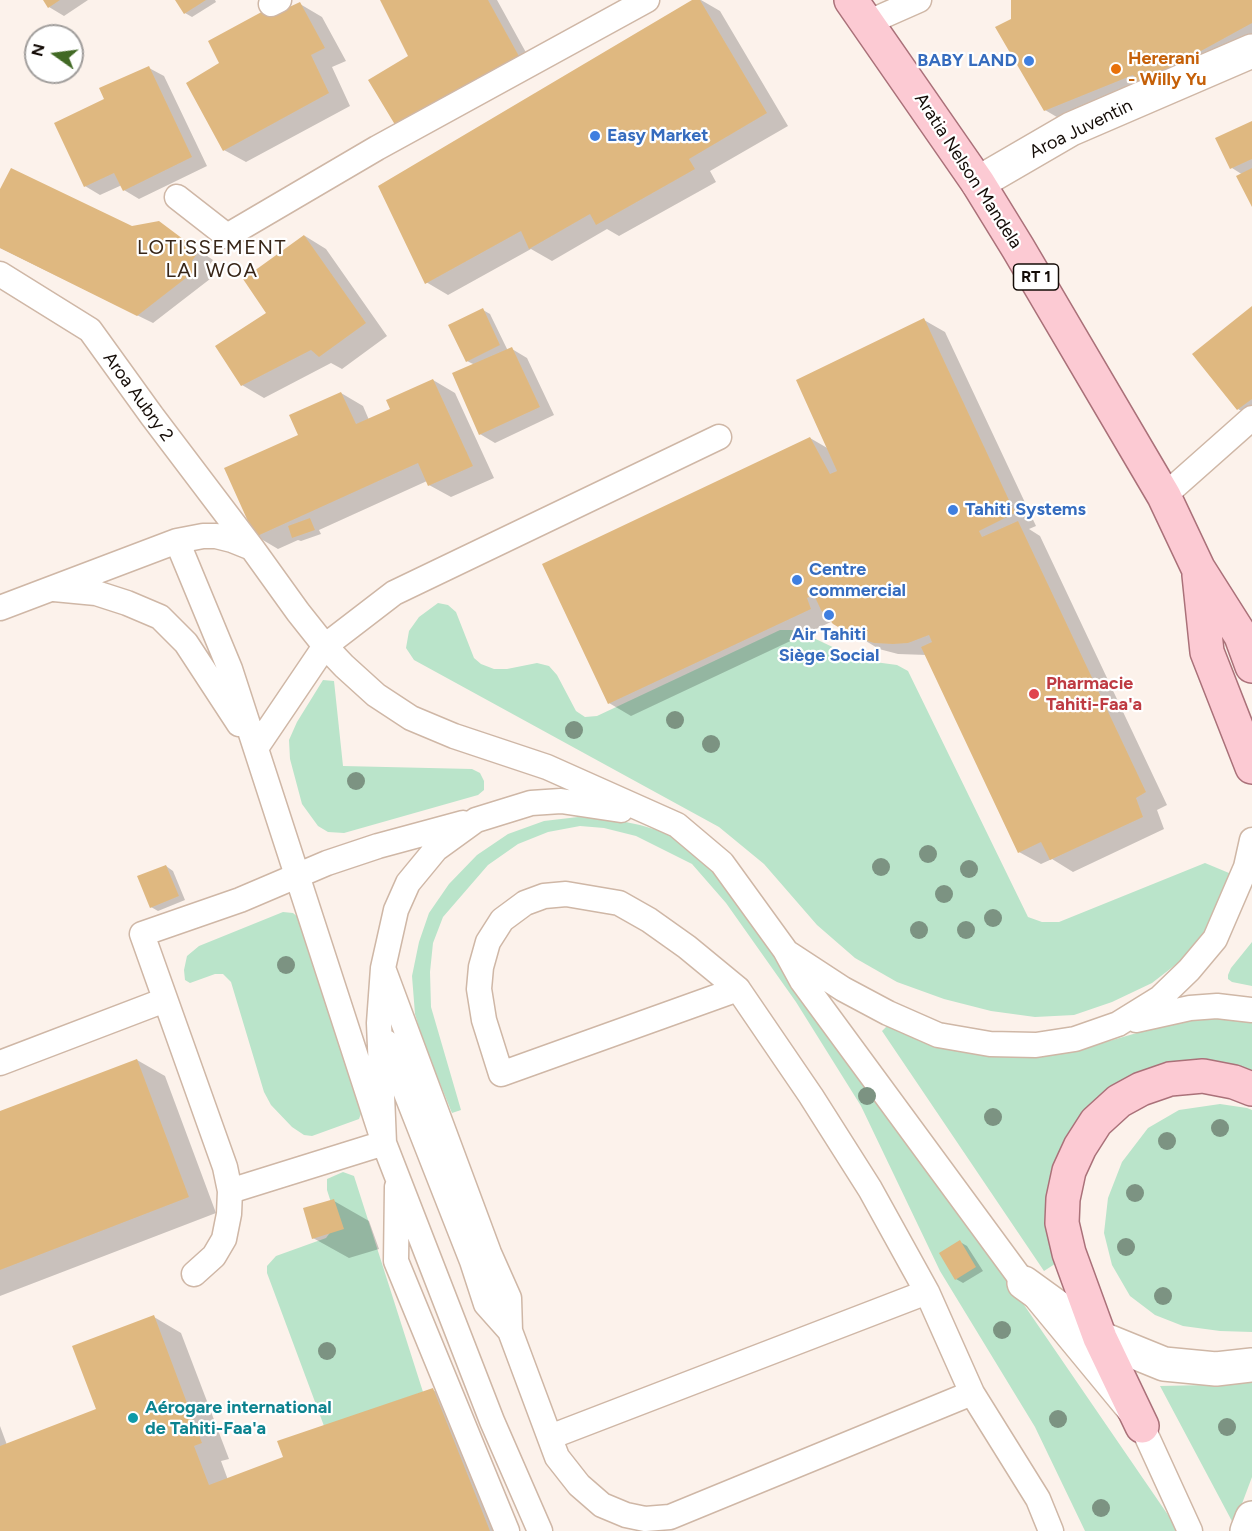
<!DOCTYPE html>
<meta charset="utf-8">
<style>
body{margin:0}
#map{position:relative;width:1252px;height:1531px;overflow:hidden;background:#fcf2eb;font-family:Figtree,sans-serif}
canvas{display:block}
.north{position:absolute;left:24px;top:24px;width:60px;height:60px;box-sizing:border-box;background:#fff;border:2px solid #a19e9c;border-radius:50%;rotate:284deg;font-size:16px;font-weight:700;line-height:24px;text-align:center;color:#140c07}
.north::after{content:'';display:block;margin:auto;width:21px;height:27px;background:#416924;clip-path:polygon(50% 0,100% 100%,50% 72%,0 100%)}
</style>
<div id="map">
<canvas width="1252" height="1531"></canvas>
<div class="north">N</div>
</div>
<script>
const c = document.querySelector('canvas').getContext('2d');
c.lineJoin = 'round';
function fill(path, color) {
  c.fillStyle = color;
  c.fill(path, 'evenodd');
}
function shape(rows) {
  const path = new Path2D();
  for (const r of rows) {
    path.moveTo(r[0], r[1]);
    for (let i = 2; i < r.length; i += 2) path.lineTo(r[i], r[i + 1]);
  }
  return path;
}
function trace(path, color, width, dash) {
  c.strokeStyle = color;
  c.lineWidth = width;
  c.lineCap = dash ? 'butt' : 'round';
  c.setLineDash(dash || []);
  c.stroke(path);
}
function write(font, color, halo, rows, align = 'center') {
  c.font = font + ' Figtree,sans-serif';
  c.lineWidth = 4.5;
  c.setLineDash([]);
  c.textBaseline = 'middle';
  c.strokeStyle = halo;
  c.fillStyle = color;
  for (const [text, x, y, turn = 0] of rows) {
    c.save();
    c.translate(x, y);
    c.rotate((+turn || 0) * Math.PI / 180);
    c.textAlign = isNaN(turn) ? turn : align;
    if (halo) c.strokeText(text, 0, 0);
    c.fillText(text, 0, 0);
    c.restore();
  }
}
const green = shape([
 [438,603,448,605,456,612,474,658,481,664,494,669,507,669,537,663,549,666,557,675,576,711,585,717,597,716,780,630,792,630,803,633,860,660,897,665,908,671,1028,917,1042,922,1059,922,1205,863,1229,873,1232,878,1212,925,1192,952,1152,983,1112,1002,1074,1015,1035,1017,991,1011,944,999,897,982,855,958,817,925,764,864,719,827,414,660,406,648,409,631,419,617],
 [323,680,334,681,343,766,472,769,480,773,484,781,484,790,478,795,344,833,328,832,318,826,302,804,290,759,289,740,297,722],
 [578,817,606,818,640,825,667,833,703,850,741,892,1179,1531,1085,1531,1035,1427,940,1271,861,1106,796,1002,726,903,692,864,636,836,604,828,580,826,548,832,518,844,488,865,443,917,433,943,430,972,431,1007,461,1110,452,1113,423,1042,415,1014,412,976,419,942,429,913,449,884,477,855,508,834,544,821],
 [283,912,293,913,299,918,362,1111,359,1119,312,1136,304,1135,292,1127,271,1105,264,1092,231,982,223,974,215,974,190,983,185,980,184,970,187,956,199,946],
 [1252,942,1252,986,1232,982,1228,979,1228,975,1231,968],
 [1191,1017,1252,1017,1252,1070,1237,1065,1203,1061,1101,1105,1061,1260,1044,1271,882,1031,895,1018,1036,1057,1072,1052],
 [1220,1104,1247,1108,1252,1110,1252,1332,1220,1331,1183,1326,1155,1315,1130,1296,1112,1265,1104,1233,1108,1198,1122,1162,1148,1128,1179,1110],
 [343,1172,354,1176,423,1392,324,1426,267,1273,267,1266,276,1256,326,1238,334,1227,335,1215,327,1190,327,1179],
 [1252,1381,1252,1477,1234,1525,1160,1386,1207,1385]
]);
const shadow = shape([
 [44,0,88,0,64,16,49,7],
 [177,0,215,0,216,2,192,17,185,13],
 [382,0,497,0,534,67,410,57],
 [695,0,701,0,720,11,788,126,710,171,716,182,619,236,607,229,552,261,531,249,448,295,426,282],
 [1013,0,1252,0,1252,53,1072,126,1045,110,1013,20],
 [300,4,322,17,346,61,332,67,350,106,246,162,224,150,221,63,289,9],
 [149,68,164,76,207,166,139,199,124,190,122,185,100,195,85,186],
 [1252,123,1252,204,1243,175,1232,168],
 [0,193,132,228,159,223,213,260,206,270,210,279,153,323,0,248],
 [305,236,326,249,387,336,342,369,331,363,264,398,242,385,268,313],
 [1252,308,1252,417,1238,409],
 [483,310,490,314,508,351,512,349,527,358,554,415,495,443,480,434,475,365,467,361],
 [924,320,945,332,1036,526,1029,529,1040,536,1167,805,1157,810,1164,829,1073,872,1052,859,1041,864,1019,852,927,655,898,654,879,649,833,621,631,716,609,703,810,438,829,449],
 [433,380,455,393,494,478,451,497,429,485,427,481,319,530,321,534,301,541,298,540,278,549,256,536,300,435,341,393,363,406,369,420,392,410],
 [166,866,173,871,185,900,158,911,151,907],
 [137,1060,165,1076,216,1213,0,1296,0,1113],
 [334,1201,369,1221,379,1249,349,1258,313,1238],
 [960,1242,967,1246,983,1271,963,1283,956,1279,941,1254],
 [154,1317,181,1333,229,1459,221,1461,228,1480,285,1458,433,1390,461,1406,511,1531,0,1531,0,1426,7,1445,97,1410]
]);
const building = shape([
 [43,0,60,0,48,8],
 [175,0,206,0,184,14],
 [380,0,488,0,520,58,397,128,368,80,408,56],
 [692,0,700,0,767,113,689,159,695,169,596,225,590,214,529,249,521,231,425,284,378,186],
 [1011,0,1252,0,1252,23,1139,85,1133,75,1044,111,995,27,1011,19],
 [280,2,285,9,300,2,325,48,311,55,329,93,223,151,186,83,219,63,208,41],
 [149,66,192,157,123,191,114,173,84,187,54,123,104,99,99,88],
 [1252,121,1252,159,1230,169,1215,138],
 [11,168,132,226,159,221,199,251,192,261,195,271,137,316,0,248,0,189],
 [1252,168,1252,207,1236,176],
 [304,235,366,323,319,357,311,350,241,386,215,346,266,313,243,279],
 [1252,306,1252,399,1237,410,1192,354],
 [483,308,500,345,466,362,448,325],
 [924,318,1015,513,979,531,982,537,1018,521,1146,792,1136,798,1143,817,1050,860,1041,842,1018,853,921,647,932,642,929,635,908,643,893,644,874,643,855,637,833,624,821,610,814,595,807,598,811,609,608,704,542,564,810,437,830,474,837,471,796,380],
 [512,347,540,407,479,435,452,373],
 [433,379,473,466,428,486,418,463,255,537,224,468,298,435,289,415,341,392,356,424,390,409,386,400],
 [310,518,315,530,292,538,288,526],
 [166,865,179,896,150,908,137,876],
 [137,1059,189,1197,0,1270,0,1111],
 [334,1199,344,1229,312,1239,303,1208],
 [960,1240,976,1267,955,1280,939,1253],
 [154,1315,202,1443,194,1446,209,1485,283,1457,277,1441,433,1388,490,1531,0,1531,0,1446,96,1409,72,1346]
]);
const service = shape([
 [271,4,279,0],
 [867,23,919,0],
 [177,197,227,236,377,148,647,0],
 [0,274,90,330,152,416,252,548],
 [1164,496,1252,418],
 [177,541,230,669,384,1143,230,1191],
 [54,589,96,593,127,603,160,617,186,643,239,724],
 [0,608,177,541,203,536,216,536,232,540,252,548,298,612,325,646,344,666,376,695,411,718,454,736,547,767,677,825,722,863,785,950,802,981,1024,1283,1142,1426,1190,1531],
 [256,748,325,646,394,593,719,437],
 [788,953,843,989,888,1013,938,1035,990,1044,1036,1045,1075,1039,1118,1024,1160,998,1189,970,1215,939,1246,867,1252,840],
 [383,968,489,1253,509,1298,510,1331,557,1457,579,1485,602,1505,626,1515,645,1519,670,1517,972,1393],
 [738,989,501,1074,484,1020,479,989,481,967,488,942,502,920,525,903,544,896,566,894,619,903,649,920,687,947,738,989,811,1096,870,1189,927,1292,972,1393,1038,1499,1051,1531],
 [1136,1020,1190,1008,1217,1006,1252,1010],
 [386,1042,472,1261,486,1304,510,1331],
 [0,1063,165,1000],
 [397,1187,396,1261,507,1531],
 [194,1274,214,1256,224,1239,229,1214,230,1191,225,1167,142,934,240,900,327,863,378,846,463,823],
 [550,1437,927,1292],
 [540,1531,492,1421,384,1143,379,1023,383,968,396,910,408,883,436,849,476,820,531,803,561,801,621,810]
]);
const minor = shape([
 [978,183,1071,129,1252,51]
]);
const secondary = shape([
 [1024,1283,1100,1338,1164,1364,1216,1369,1252,1365],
 [1247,1531,1252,1518]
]);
const primary = shape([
 [851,0,978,183,1018,248,1164,496,1198,568,1241,636,1252,666],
 [1199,575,1207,652,1252,767],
 [1142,1426,1100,1338,1069,1253,1062,1223,1063,1199,1069,1171,1080,1147,1096,1122,1119,1101,1141,1089,1170,1079,1203,1076,1234,1082,1252,1089]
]);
const trees = [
 [675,720],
 [574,730],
 [711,744],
 [356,781],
 [928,854],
 [881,867],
 [969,869],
 [944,894],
 [993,918],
 [919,930],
 [966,930],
 [286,965],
 [867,1096],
 [993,1117],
 [1220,1128],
 [1167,1141],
 [1135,1193],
 [1126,1247],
 [1163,1296],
 [1002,1330],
 [327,1351],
 [1058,1419],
 [1227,1427],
 [1101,1508]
];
const markers = [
 [1029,61,6,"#3f7fe0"],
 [1116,69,6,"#e8710a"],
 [595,136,6,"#3f7fe0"],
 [953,510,6,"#3f7fe0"],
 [797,580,6,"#3f7fe0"],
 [829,615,6,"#3f7fe0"],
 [1034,694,6,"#e0444e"],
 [133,1418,6,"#0f9aa8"]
];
const shields = [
 [1036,277,45]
];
const shieldNames = [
 ["RT 1",1036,277]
];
const foodNames = [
 ["Hererani",1128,59],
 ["- Willy Yu",1128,80]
];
const shopNames = [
 ["BABY LAND",1017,61,"right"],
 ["Easy Market",607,136],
 ["Tahiti Systems",965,510],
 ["Centre",809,570],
 ["commercial",809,591],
 ["Air Tahiti",829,635,"center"],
 ["Siège Social",829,656,"center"]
];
const streetNames = [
 ["Aroa Juventin",1081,129,-26],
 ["Aratia Nelson Mandela",968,171,57],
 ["Aroa Aubry 2",138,397,54]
];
const healthNames = [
 ["Pharmacie",1046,684],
 ["Tahiti-Faa'a",1046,705]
];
const cultureNames = [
 ["Aérogare international",145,1408],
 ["de Tahiti-Faa'a",145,1429]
];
const neighbourhoodNames = [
 ["LOTISSEMENT",212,248],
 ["LAI WOA",212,271]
];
fill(green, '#bae4ca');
fill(shadow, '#0003');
fill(building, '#dfb880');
trace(service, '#cfb7a6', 27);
trace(minor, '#cfb7a6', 36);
trace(secondary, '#cfb7a6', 36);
trace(primary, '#aa7179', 36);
trace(service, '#fff', 24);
trace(minor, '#fff', 33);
trace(secondary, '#fff', 33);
trace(primary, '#fccad3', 33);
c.fillStyle = '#7c9382';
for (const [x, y] of trees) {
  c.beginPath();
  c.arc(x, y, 9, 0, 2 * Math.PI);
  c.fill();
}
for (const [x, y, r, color] of markers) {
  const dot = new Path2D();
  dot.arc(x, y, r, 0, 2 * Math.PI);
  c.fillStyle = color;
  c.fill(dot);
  trace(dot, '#fff', 2);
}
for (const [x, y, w] of shields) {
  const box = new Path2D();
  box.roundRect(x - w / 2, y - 13, w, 26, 4.5);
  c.fillStyle = '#fff';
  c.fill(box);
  trace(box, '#140c07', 1.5);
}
write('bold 16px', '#140c07', null, shieldNames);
write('bold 18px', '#c56008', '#fff', foodNames, 'left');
write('bold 18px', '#366cbe', '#fff', shopNames, 'left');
write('18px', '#140c07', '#fff', streetNames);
write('bold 18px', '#be3a42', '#fff', healthNames, 'left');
write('bold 18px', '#0d838f', '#fff', cultureNames, 'left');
c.letterSpacing = '1.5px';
write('20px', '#382618', '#fff', neighbourhoodNames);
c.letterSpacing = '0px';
</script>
